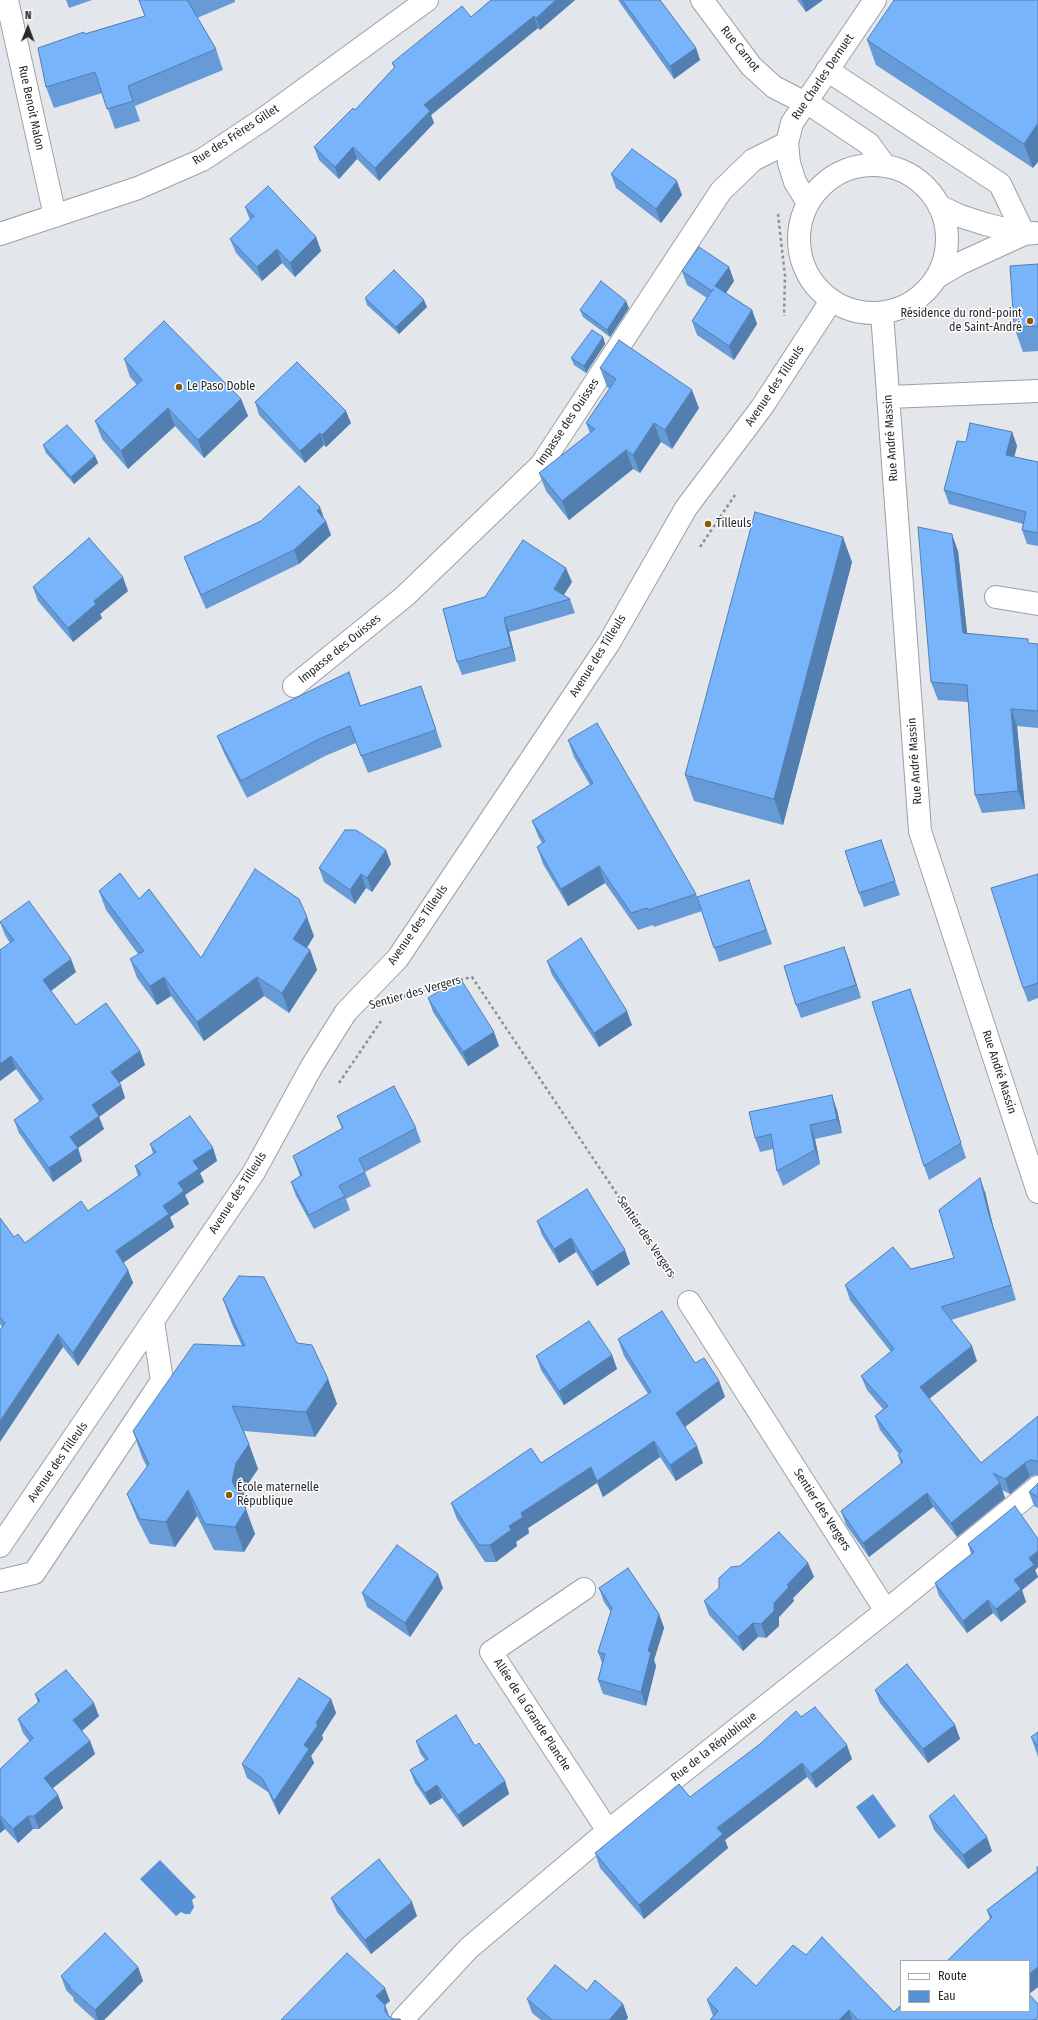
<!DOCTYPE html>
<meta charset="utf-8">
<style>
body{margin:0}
#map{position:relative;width:1038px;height:2020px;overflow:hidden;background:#e3e6ea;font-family:"Fira Sans Condensed",sans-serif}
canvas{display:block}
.legend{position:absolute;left:900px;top:1960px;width:130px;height:52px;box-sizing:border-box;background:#fff;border:1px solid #a9a9aa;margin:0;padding:5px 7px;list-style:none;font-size:12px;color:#28292a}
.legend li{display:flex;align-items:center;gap:8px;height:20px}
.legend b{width:20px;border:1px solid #a9a9aa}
.north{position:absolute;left:8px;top:8px;width:40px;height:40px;-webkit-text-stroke:3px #fff;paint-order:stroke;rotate:1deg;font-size:11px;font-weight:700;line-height:16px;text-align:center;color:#28292a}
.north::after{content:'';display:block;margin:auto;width:14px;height:18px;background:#28292a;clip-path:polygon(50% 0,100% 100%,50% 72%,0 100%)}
</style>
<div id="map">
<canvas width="1038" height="2020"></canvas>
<ul class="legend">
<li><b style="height:5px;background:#fff"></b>Route</li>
<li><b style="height:11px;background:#5792d6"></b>Eau</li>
</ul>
<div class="north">N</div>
</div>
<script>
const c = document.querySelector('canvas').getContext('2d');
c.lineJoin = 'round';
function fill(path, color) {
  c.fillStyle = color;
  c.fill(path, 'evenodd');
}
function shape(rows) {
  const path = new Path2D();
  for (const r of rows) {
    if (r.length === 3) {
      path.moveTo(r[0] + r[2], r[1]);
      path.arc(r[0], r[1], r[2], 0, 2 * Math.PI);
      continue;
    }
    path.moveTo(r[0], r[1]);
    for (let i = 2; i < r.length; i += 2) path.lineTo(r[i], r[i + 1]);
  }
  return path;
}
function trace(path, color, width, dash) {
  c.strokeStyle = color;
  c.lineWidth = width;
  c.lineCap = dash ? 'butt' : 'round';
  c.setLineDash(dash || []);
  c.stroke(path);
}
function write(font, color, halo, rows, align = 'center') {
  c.font = font + ' "Fira Sans Condensed",sans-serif';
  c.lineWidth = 3;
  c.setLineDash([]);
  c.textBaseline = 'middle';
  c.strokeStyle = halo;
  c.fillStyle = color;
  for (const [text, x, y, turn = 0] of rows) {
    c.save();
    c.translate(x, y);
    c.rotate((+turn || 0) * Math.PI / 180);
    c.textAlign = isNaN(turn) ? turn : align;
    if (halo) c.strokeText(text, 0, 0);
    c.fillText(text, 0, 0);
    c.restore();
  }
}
const water = shape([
 [873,1794,896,1826,879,1839,856,1807],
 [160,1860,196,1897,192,1900,194,1907,190,1914,185,1914,181,1912,176,1916,140,1879]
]);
const path = shape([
 [778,214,785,276,784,316],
 [700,547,735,495],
 [460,980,472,977,673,1278],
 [404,996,455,982],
 [339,1083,381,1021]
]);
const minor = shape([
 [7,0,55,216],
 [702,0,751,66,774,87,817,109,869,144,885,166],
 [827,70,1000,184,1024,234],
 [873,239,74],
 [808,203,795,182,789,163,787,143,792,123,875,0],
 [939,206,960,216,985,224,1024,234,1035,233],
 [0,234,138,188,202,160,265,118,427,0],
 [937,277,961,263,1024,234],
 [882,313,920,831,1038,1192],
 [888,397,1038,391],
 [996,597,1038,604],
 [294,686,405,596,541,465,721,191,753,160,787,143],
 [689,1302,886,1611],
 [0,1546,254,1172,312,1066,346,1012,398,958,609,643,686,508,762,407,831,301],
 [0,1581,34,1573,162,1381,153,1321],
 [584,1589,491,1652,608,1831],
 [402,2020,469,1948,608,1831,886,1611,1038,1487]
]);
const wall = shape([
 [66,0,92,0,69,8],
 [139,0,235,0,235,2,197,18,216,49,223,70,135,106,140,121,115,129,102,93,54,108,46,87,85,34,145,16],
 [491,0,575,0,540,30,538,28,431,115,434,123,379,181,357,159,339,179,319,160,314,147,355,110,394,68,392,63,471,17],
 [618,0,660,0,696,48,700,60,674,79],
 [797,0,823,0,806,12],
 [1038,0,1033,168,876,65,867,40],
 [611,174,682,195,661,223,616,188],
 [245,207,316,237,321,251,295,277,282,263,262,281,236,253,230,239,250,220],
 [1038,264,1038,351,1023,352,1014,327],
 [729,267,734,281,726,293,752,310,757,324,734,360,697,335,692,321,707,298,687,285,682,271],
 [365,298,427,307,399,334,367,305],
 [629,308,610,337,583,317,580,310],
 [603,337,605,344,586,373,574,365,571,358],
 [124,359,241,399,248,416,204,458,175,426,128,469,102,439,95,421,137,385,130,377],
 [600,368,699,408,672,449,661,442,640,473,633,469,569,520,546,491,539,473,590,433,586,423,610,389,607,387],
 [255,402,351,423,326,447,324,445,305,463,259,415],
 [1012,432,1017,446,1014,457,1038,462,1038,546,1027,544,1022,530,1023,524,949,504,944,490,966,442],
 [43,445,95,456,98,463,74,484,46,453],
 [323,518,331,535,299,564,206,609,189,570,184,557],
 [958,551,967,633,1029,643,1038,644,1038,728,1017,726,1025,809,982,813,975,795,968,702,938,700,931,682],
 [852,562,783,825,694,801,685,775],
 [572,582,563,595,570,599,575,613,509,632,516,661,462,675,457,662,443,609],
 [33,587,128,591,100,614,102,618,73,642,38,601],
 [421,686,442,747,368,773,356,743,325,756,247,798,224,753,217,736,355,689,361,706],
 [568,740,696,894,701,908,754,894,772,944,719,962,702,911,654,927,653,925,638,930,605,883,568,906,543,864,537,847,542,843,539,838,532,821,590,785,574,757],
 [881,840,900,895,864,907,859,893],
 [386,850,391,864,372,892,366,888,355,904,324,882,319,868],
 [1038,874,1038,998,1028,1002,1023,988],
 [99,891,139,899,201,958,314,936,307,948,310,950,317,970,289,1013,264,996,204,1041,171,996,157,1005,137,978,130,959,138,954,106,910],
 [0,922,76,972,51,991,76,1025,140,1051,145,1065,119,1083,125,1098,99,1117,104,1129,78,1148,82,1161,53,1182,19,1133,14,1120,40,1102,16,1069,0,1081,0,950,10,943,5,935],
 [844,947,861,998,801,1018,796,1005],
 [547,961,632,1025,599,1047,552,975],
 [428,998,494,1032,499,1046,468,1066,433,1012],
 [915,1003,966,1158,929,1180,924,1166],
 [837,1110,842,1133,815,1139,820,1164,783,1186,777,1171,773,1149,760,1152,755,1138],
 [337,1116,416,1128,421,1142,365,1172,371,1186,346,1199,350,1210,314,1229,296,1196,291,1182,300,1176,293,1156,342,1129],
 [150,1144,213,1148,217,1161,200,1173,204,1182,185,1195,189,1204,170,1217,174,1227,123,1263,128,1270,133,1283,78,1366,63,1347,2,1327,0,1324,0,1218,14,1237,25,1243,88,1211,138,1176,135,1166,153,1153],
 [985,1192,993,1226,1016,1300,951,1320,977,1361,929,1399,981,1463,1038,1416,1038,1475,1036,1475,1030,1477,1010,1494,1002,1490,1005,1498,957,1537,933,1507,869,1557,846,1525,841,1511,901,1464,898,1455,899,1454,880,1430,875,1416,883,1409,867,1390,861,1376,891,1352,850,1300,845,1285,911,1269,954,1258],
 [537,1221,630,1264,597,1286,576,1252,559,1263,542,1235],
 [223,1299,297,1343,328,1379,337,1404,315,1437,244,1431,258,1469,245,1488,242,1501,255,1534,244,1552,214,1550,197,1516,175,1547,150,1544,137,1519,127,1494,147,1467,142,1457,133,1431,242,1346,232,1324],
 [618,1339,695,1363,719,1381,725,1397,685,1427,703,1463,676,1481,660,1457,603,1497,597,1483,528,1528,529,1533,516,1542,517,1546,496,1562,485,1562,457,1519,451,1503,541,1463,648,1394,624,1356],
 [612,1355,617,1369,564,1405,541,1370,536,1356],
 [1038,1483,1038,1508,1034,1506,1029,1492],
 [1038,1539,1038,1567,1035,1570,1038,1577,1022,1590,1026,1602,1001,1622,993,1613,967,1633,939,1596,935,1583,971,1554,968,1544],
 [808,1563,814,1577,793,1598,794,1601,779,1617,779,1626,766,1638,758,1637,743,1651,709,1615,704,1601],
 [443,1588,410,1637,367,1607,362,1593],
 [599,1588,659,1614,664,1628,654,1660,656,1666,646,1706,603,1694,598,1680,602,1663,598,1652,611,1612,604,1602],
 [875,1690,955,1725,960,1739,928,1763,880,1703],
 [35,1694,99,1716,82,1731,90,1741,95,1754,53,1788,58,1795,63,1808,39,1829,33,1829,18,1843,5,1829,0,1833,0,1769,30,1742,23,1733,18,1719,38,1703],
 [331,1699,336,1713,322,1735,323,1739,311,1756,314,1763,279,1815,268,1792,247,1778,242,1764],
 [801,1717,852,1759,816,1788,807,1777,725,1840,728,1848,644,1919,600,1868,595,1853,690,1797],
 [1038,1732,1038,1757,1031,1737],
 [416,1741,475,1746,505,1781,509,1794,463,1827,442,1798,430,1805,415,1783,410,1770,425,1760,420,1753],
 [929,1816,992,1851,968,1869,934,1830],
 [1038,1866,1038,1987,1029,1994,1038,2020,710,2020,713,2016,707,2000,756,1986,806,1955,894,2012,990,1919,987,1910,1037,1871,1036,1867],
 [331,1898,417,1916,371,1954,337,1912],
 [138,1967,143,1981,104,2020,95,2020,74,2001,73,1997,66,1990,61,1976],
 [587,1991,623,2004,628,2018,626,2020,541,2020,532,2013,527,1999]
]);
const shadedWall = shape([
 [556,0,575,0,540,30,536,18],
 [802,0,823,0,806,12],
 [534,16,538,28,431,115,434,123,379,181,375,168,424,105],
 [696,48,700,60,674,79,670,66],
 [1038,123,1038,162,1033,168,1024,144],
 [353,147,357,159,339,179,335,167],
 [677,181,682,195,661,223,656,209],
 [316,237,321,251,295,277,290,263],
 [277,249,282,263,262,281,257,267],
 [729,267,734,281,721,300,715,286],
 [424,300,427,307,399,334,396,327],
 [626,301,629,308,610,337,607,330],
 [752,310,757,324,734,360,729,346],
 [603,337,605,344,586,373,584,366],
 [692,390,699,408,672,449,665,430],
 [241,399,248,416,204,458,198,440],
 [168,408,175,426,128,469,121,451],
 [346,411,351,423,326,447,322,435],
 [654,423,661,442,640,473,633,455],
 [1012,432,1017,446,1011,469,1006,455],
 [320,433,324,445,305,463,300,451],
 [626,450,633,469,569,520,562,501],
 [95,456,98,463,74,484,71,477],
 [320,507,325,521,317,511],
 [326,521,331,535,299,564,294,550],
 [952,534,958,551,969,650,963,633],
 [843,537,852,562,783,825,774,799],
 [566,568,572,582,559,603,554,589],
 [123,577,128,591,100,614,102,618,73,642,68,628,94,601],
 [504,618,509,632,516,661,511,647],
 [1011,709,1017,726,1025,809,1018,791],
 [386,850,391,864,372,892,367,878],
 [599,866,605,883,568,906,561,889],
 [361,874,366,888,355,904,350,890],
 [307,917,314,936,300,958,293,939],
 [844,947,849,960,861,998,856,985],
 [310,950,317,970,289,1013,282,993],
 [71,959,76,972,48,993,43,980],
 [164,977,171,996,157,1005,150,986],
 [257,977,264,996,204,1041,197,1022],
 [910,989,915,1003,966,1158,961,1143],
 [627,1011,632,1025,599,1047,594,1033],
 [494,1032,499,1046,468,1066,463,1052],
 [140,1051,145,1065,116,1085,111,1072],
 [11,1056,16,1069,0,1081,0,1064],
 [121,1085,125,1098,99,1117,104,1129,78,1148,82,1161,53,1182,49,1168,70,1137,92,1105],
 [832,1095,837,1110,842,1133,837,1119],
 [810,1125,815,1139,820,1164,815,1150],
 [213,1148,217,1161,200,1173,204,1182,185,1195,189,1204,170,1217,174,1227,120,1265,116,1251,163,1206,193,1161],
 [980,1178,985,1192,993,1226,1016,1300,1011,1285,988,1211],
 [571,1238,576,1252,559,1263,554,1249],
 [625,1250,630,1264,597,1286,592,1272],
 [128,1270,133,1283,78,1366,73,1353],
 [58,1334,63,1347,0,1442,0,1421],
 [972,1346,977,1361,925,1402,920,1387],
 [612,1355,617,1369,564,1405,559,1391],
 [328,1379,337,1404,315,1437,306,1412],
 [719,1381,725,1397,682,1429,676,1413],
 [654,1441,660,1457,603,1497,597,1481],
 [249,1444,258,1469,245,1488,241,1506,232,1481,236,1463],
 [697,1446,703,1463,676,1481,670,1465],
 [1025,1463,1030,1477,1010,1494,1005,1479],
 [591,1467,597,1483,528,1528,529,1533,516,1542,517,1546,496,1562,490,1545,509,1526,521,1513],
 [1000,1483,1005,1498,957,1537,951,1523],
 [188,1490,197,1516,175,1547,166,1522],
 [927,1493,933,1507,869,1557,863,1543],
 [246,1509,255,1534,244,1552,235,1527],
 [1038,1551,1038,1567,1035,1570,1038,1577,1022,1590,1026,1602,1001,1622,996,1609,1014,1580,1029,1558],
 [808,1563,814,1577,793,1598,794,1601,779,1617,779,1626,766,1638,761,1624,774,1603,787,1585],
 [438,1574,443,1588,410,1637,405,1623],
 [988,1600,993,1613,967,1633,963,1621],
 [659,1614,664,1628,654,1660,656,1666,646,1706,641,1692,648,1651],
 [753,1623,758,1637,743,1651,738,1637],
 [331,1699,336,1713,322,1735,323,1739,311,1756,314,1763,279,1815,274,1801,316,1723],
 [94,1703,99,1716,78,1734,73,1720],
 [955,1725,960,1739,928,1763,923,1749],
 [90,1741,95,1754,48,1792,44,1778],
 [847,1745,852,1759,816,1788,811,1774],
 [802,1763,807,1777,725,1840,728,1848,644,1919,639,1905,717,1828],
 [505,1781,509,1794,463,1827,458,1815],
 [437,1785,442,1798,430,1805,425,1793],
 [58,1795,63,1808,39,1829,34,1816],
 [0,1816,5,1829,0,1833],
 [28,1816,33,1829,18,1843,13,1829],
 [987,1837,992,1851,968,1869,963,1855],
 [412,1902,417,1916,371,1954,365,1940],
 [138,1967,143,1981,104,2020,98,2020,95,2010],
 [1038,1967,1038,1987,1029,1994,1029,1974],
 [385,1988,390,2001,385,2005,390,2018,376,1996],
 [623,2004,628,2018,626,2020,609,2020],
 [849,2010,852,2020,839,2020]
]);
const building = shape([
 [139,0,187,0,216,49,128,86,133,101,107,109,95,72,46,87,38,48,84,32,85,34,145,16,139,0],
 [491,0,556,0,536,18,534,16,424,105,430,111,375,168,353,147,335,167,314,147,353,108,355,110,395,67,392,63,462,6,471,17,491,0],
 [622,0,660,0,696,48,670,66,622,0],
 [894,0,1038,0,1038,123,1024,144,867,40,894,0],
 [632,149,677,181,656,209,611,174,632,149],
 [268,186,316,237,290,263,277,249,257,267,230,239,254,216,245,207,268,186],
 [699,247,729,267,715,286,752,310,729,346,692,321,713,289,712,291,682,271,699,247],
 [1038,264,1038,326,1014,327,1010,266,1038,264],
 [394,270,424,300,396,327,365,298,394,270],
 [601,281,626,301,607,330,580,310,601,281],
 [164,321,241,399,198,440,168,408,121,451,95,421,142,380,124,359,164,321],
 [592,330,603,337,584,366,571,358,592,330],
 [619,340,692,390,665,430,654,423,633,455,626,450,562,501,539,473,595,429,586,423,616,379,600,368,619,340],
 [297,362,346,411,322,435,320,433,300,451,255,402,297,362],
 [970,423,1012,432,1006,455,1038,462,1038,533,1022,530,1026,512,944,490,957,441,966,442,970,423],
 [67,425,95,456,71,477,43,445,67,425],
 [299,486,320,507,317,511,326,521,294,550,201,595,184,557,261,521,299,486],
 [755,512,843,537,774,799,685,775,755,512],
 [918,527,952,534,963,633,1028,639,1028,643,1038,644,1038,711,1011,709,1018,791,975,795,967,685,931,682,918,527],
 [89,538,123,577,94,601,96,604,68,628,33,587,89,538],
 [523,540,566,568,554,589,570,599,504,618,511,647,457,662,443,609,485,597,523,540],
 [349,672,360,706,421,686,436,730,361,756,350,726,319,739,241,781,217,736,349,672],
 [597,723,696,894,648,910,647,908,631,913,599,866,561,889,537,847,545,841,532,821,593,783,568,740,597,723],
 [345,830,356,830,386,850,367,878,361,874,350,890,319,868,345,830],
 [881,840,895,881,859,893,845,851,881,840],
 [255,869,299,899,307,917,293,939,310,950,282,993,257,977,197,1022,164,977,150,986,130,959,144,951,99,891,120,873,139,899,149,889,201,958,255,869],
 [1038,874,1038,983,1023,988,991,888,1038,874],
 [749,880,766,930,714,948,697,897,749,880],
 [29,901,71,959,43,980,76,1025,106,1003,140,1051,111,1072,121,1085,92,1105,99,1116,70,1137,78,1148,49,1168,14,1120,43,1099,11,1056,0,1064,0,950,14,940,0,922,29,901],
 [581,938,627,1011,594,1033,547,961,581,938],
 [844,947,856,985,796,1005,784,966,844,947],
 [460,978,494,1032,463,1052,428,998,460,978],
 [910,989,961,1143,924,1166,872,1002,910,989],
 [394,1086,416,1128,359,1159,365,1172,339,1186,345,1196,309,1215,291,1182,302,1175,293,1156,343,1128,337,1116,394,1086],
 [832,1095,837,1119,810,1125,815,1150,777,1171,771,1134,755,1138,749,1112,832,1095],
 [190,1116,213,1148,193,1161,199,1169,178,1183,184,1191,163,1206,169,1214,116,1251,128,1270,73,1353,58,1334,0,1421,0,1330,5,1323,0,1317,0,1218,14,1237,18,1234,25,1243,81,1201,88,1211,141,1174,135,1166,156,1152,150,1144,190,1116],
 [980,1178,988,1211,1011,1285,941,1307,972,1346,920,1387,981,1463,1038,1416,1038,1462,1037,1461,1030,1460,1025,1463,1005,1479,993,1473,1000,1483,951,1523,927,1493,863,1543,841,1511,903,1462,898,1455,902,1451,875,1416,888,1406,861,1376,894,1349,845,1285,893,1247,911,1269,954,1258,939,1210,980,1178],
 [587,1189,625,1250,592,1272,571,1238,554,1249,537,1221,587,1189],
 [239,1276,264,1277,297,1343,312,1345,328,1379,306,1412,232,1406,249,1444,236,1463,232,1481,246,1509,235,1527,205,1524,188,1490,166,1522,140,1519,127,1494,149,1464,133,1431,194,1344,245,1346,223,1299,239,1276],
 [662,1311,695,1363,704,1358,719,1381,676,1413,697,1446,670,1465,654,1441,597,1481,591,1467,521,1513,523,1517,509,1526,511,1530,490,1545,479,1545,451,1503,531,1448,541,1463,651,1392,618,1339,662,1311],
 [589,1321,612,1355,559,1391,536,1356,589,1321],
 [1038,1483,1038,1497,1029,1492,1038,1483],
 [1015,1506,1038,1539,1038,1551,1029,1558,1034,1565,1014,1580,1021,1589,996,1609,988,1600,963,1621,935,1583,974,1552,968,1544,1015,1506],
 [779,1532,808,1563,787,1585,789,1587,774,1603,774,1611,761,1624,753,1623,738,1637,704,1601,719,1588,719,1578,731,1567,740,1566,779,1532],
 [397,1545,438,1574,405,1623,362,1593,397,1545],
 [628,1568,659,1614,648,1651,651,1652,641,1692,598,1680,605,1654,598,1652,612,1608,599,1588,628,1568],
 [907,1664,955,1725,923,1749,875,1690,907,1664],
 [66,1670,94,1703,73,1720,90,1741,44,1778,58,1795,34,1816,28,1816,13,1829,0,1815,0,1769,33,1738,18,1719,40,1701,35,1694,66,1670],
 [299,1678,331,1699,316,1723,318,1725,304,1745,309,1749,274,1801,262,1778,242,1764,299,1678],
 [815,1707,847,1745,811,1774,802,1763,717,1828,723,1834,639,1905,595,1853,679,1784,690,1797,760,1744,796,1711,801,1717,815,1707],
 [456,1715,475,1746,479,1743,505,1781,458,1815,437,1785,425,1793,410,1770,428,1759,416,1741,456,1715],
 [1038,1732,1038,1746,1031,1737,1038,1732],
 [954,1795,987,1837,963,1855,929,1816,954,1795],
 [379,1859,412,1902,365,1940,331,1898,379,1859],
 [1038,1871,1038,1967,1029,1974,1029,1961,947,1961,992,1917,987,1910,1038,1871],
 [105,1933,138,1967,95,2010,69,1987,70,1986,61,1976,105,1933],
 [822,1937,894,2012,901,2005,901,2011,1029,2011,1029,1994,1038,2004,1038,2017,1035,2020,858,2020,849,2010,839,2020,710,2020,718,2011,707,2000,736,1967,756,1986,793,1945,806,1955,822,1937],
 [347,1953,385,1988,376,1996,385,2005,385,2011,388,2016,394,2019,400,2019,401,2020,281,2020,347,1953],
 [555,1965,587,1991,595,1980,623,2004,609,2020,552,2020,527,1999,555,1965]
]);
const markers = [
 [1030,321,4,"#8b5b03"],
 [179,387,4,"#8b5b03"],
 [708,524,4,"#8b5b03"],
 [229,1495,4,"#8b5b03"]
];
const streetNames = [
 ["Rue Carnot",740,49,51],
 ["Rue Charles Dernuet",823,77,-56],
 ["Rue Benoit Malon",31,108,78],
 ["Rue des Frères Gillet",236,135,-33],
 ["Avenue des Tilleuls",775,386,-56],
 ["Impasse des Ouisses",568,422,-56],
 ["Rue André Massin",891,438,-94],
 ["Impasse des Ouisses",340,649,-39],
 ["Avenue des Tilleuls",598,656,-58],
 ["Rue André Massin",915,761,-94],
 ["Avenue des Tilleuls",418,925,-55],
 ["Sentier des Vergers",415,993,-16],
 ["Rue André Massin",999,1072,72],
 ["Avenue des Tilleuls",238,1193,-57],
 ["Sentier des Vergers",646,1237,56],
 ["Avenue des Tilleuls",58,1462,-55],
 ["Sentier des Vergers",822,1510,57],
 ["Allée de la Grande Planche",532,1715,57],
 ["Rue de la République",714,1747,-38]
];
const poiNames = [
 ["Résidence du rond-point",1022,314,"right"],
 ["de Saint-André",1022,328,"right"],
 ["Le Paso Doble",187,387],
 ["Tilleuls",716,524],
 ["École maternelle",237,1488],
 ["République",237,1502]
];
fill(water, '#5792d6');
trace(minor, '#9da0a4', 24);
trace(path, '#8e9092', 2.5, [3, 3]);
trace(minor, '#fff', 22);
fill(wall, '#669bd8');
fill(shadedWall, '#537eb0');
fill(building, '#77b4fb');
trace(building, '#537eb0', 1);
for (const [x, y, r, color] of markers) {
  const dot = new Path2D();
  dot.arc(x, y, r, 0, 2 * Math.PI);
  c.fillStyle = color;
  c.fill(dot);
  trace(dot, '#fff', 1.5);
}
write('12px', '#28292a', '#fff', streetNames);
write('12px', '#28292a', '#fff', poiNames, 'left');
</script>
